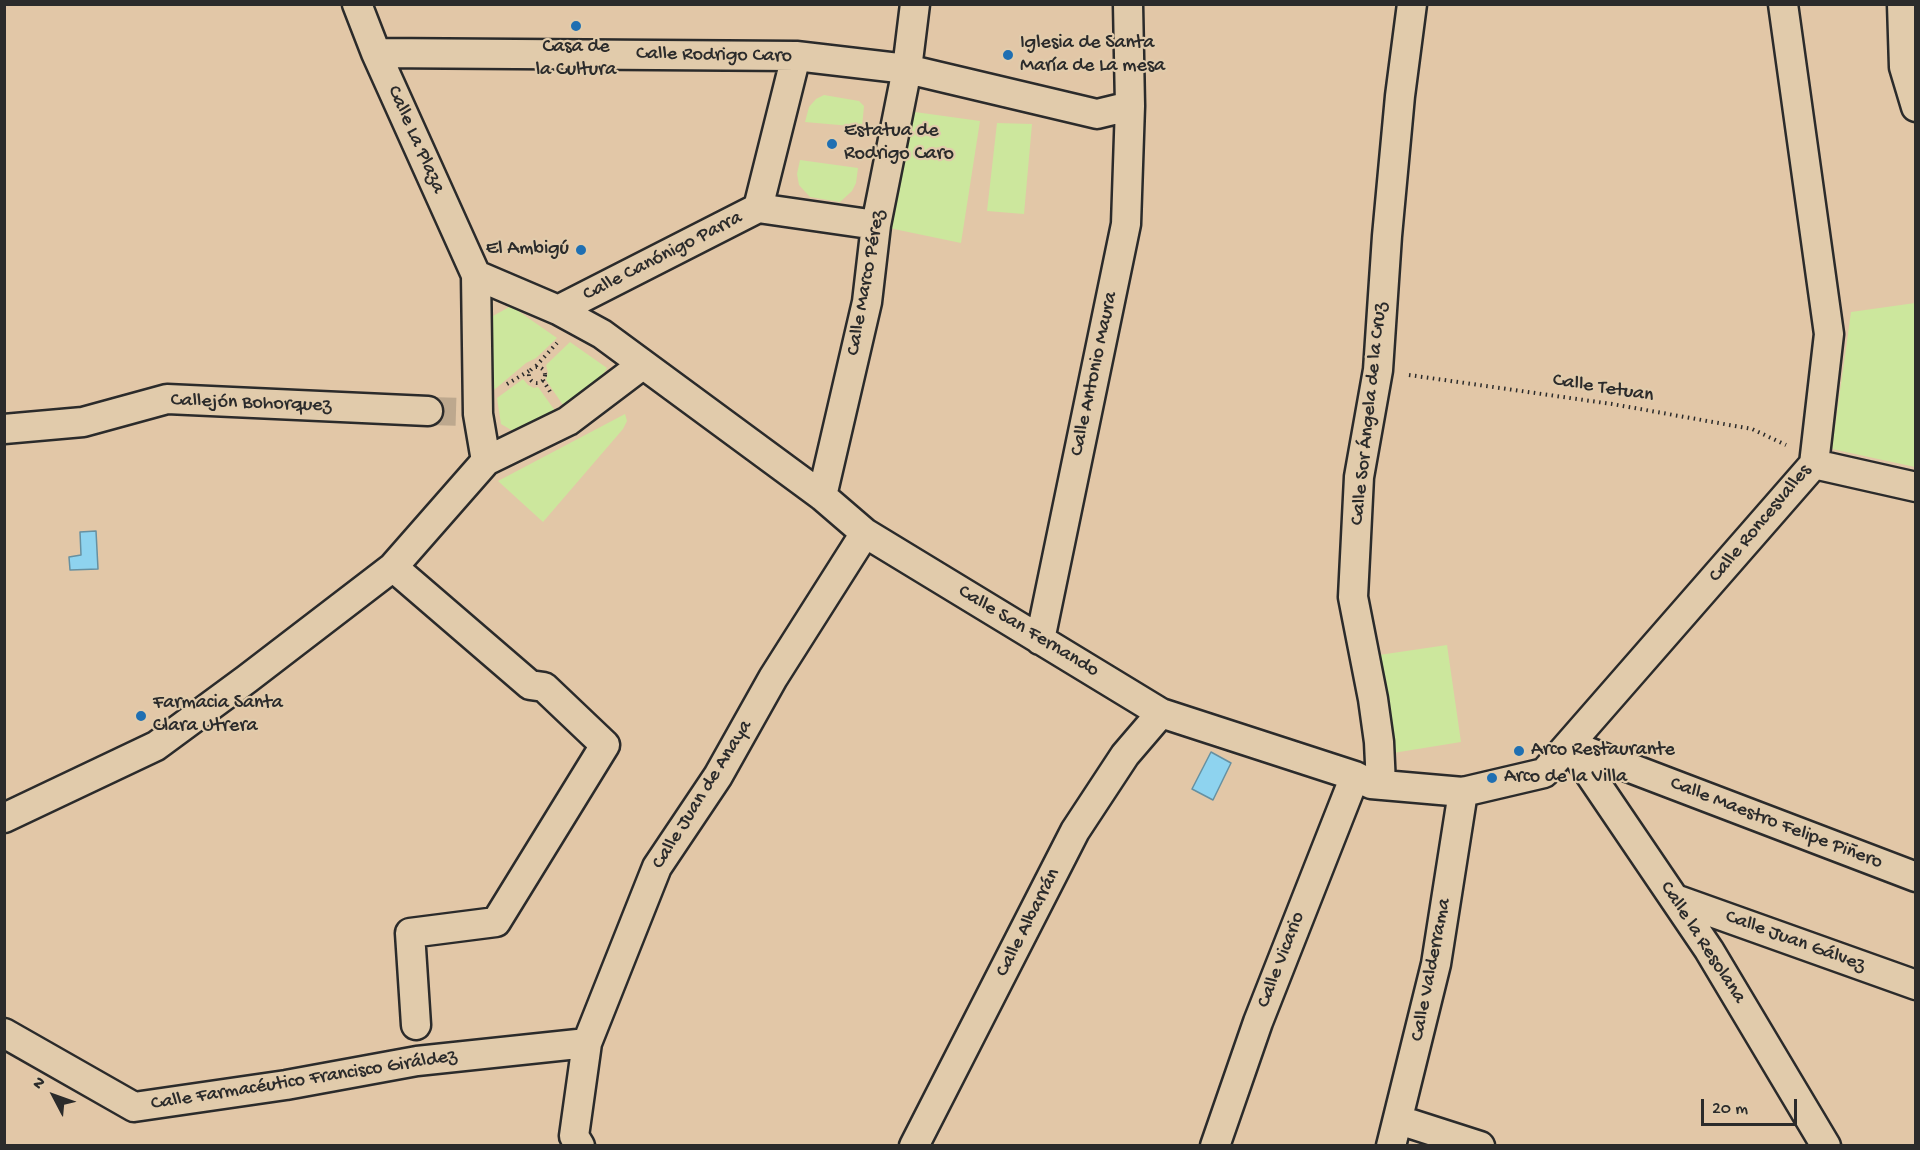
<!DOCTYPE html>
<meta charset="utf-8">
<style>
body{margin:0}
#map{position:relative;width:1920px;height:1150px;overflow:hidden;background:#e2c7a7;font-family:"Gochi Hand",sans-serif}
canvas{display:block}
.frame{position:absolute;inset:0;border:6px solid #2b2b2b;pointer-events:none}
.north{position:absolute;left:24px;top:1066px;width:60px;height:60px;-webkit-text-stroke:4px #e1cbab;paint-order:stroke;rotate:311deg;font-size:16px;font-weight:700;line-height:24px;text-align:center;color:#2b2b2b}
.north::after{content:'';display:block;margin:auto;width:21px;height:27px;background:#2b2b2b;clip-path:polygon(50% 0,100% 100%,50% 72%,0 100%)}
.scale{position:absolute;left:1701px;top:1099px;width:96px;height:27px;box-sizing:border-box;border:3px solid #2b2b2b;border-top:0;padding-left:8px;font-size:18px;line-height:21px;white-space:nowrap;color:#2b2b2b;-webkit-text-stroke:4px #e1cbab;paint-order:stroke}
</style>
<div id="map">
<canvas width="1920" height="1150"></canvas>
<div class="frame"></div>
<div class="north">N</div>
<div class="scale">20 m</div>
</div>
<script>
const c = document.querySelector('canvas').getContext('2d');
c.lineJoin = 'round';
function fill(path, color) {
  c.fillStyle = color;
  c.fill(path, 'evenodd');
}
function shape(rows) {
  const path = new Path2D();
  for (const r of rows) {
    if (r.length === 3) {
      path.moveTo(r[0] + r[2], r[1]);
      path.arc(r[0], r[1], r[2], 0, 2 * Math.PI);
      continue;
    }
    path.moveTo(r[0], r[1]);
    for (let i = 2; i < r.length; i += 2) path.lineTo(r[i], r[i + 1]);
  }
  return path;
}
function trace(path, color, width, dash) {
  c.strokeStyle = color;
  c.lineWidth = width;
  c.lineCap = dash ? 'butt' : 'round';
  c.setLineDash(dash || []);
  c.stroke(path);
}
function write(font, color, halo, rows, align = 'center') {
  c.font = font + ' "Gochi Hand",sans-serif';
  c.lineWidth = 4.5;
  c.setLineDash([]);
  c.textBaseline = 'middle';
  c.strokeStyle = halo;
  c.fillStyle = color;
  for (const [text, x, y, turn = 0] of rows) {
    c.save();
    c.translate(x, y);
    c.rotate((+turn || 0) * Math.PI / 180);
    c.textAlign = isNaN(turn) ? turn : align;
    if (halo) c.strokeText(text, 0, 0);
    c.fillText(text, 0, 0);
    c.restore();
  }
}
const green = shape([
 [824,95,859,101,864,106,862,127,805,122,809,107,816,99],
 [915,112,980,121,961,243,889,228],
 [997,123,1032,124,1024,214,987,211],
 [800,160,858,168,856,183,852,191,840,202,810,197,799,185,797,174],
 [1915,303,1915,467,1832,449,1851,312],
 [511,306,557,338,536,358,526,363,494,390,484,321],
 [570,342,607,368,596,386,565,408,546,380,548,373,546,365],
 [523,379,528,385,534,388,538,387,556,412,513,431,501,424,497,398],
 [625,414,627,421,623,429,543,522,498,481],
 [1447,645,1461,742,1393,753,1379,655]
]);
const water = shape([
 [96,531,98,569,70,570,69,557,81,555,80,532,96,531],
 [1211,752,1231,763,1213,800,1192,789,1211,752]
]);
const streetTunnel = shape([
 [428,411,463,412]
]);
const path = shape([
 [536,366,557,343],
 [537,375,8],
 [1409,375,1612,404,1752,429,1786,445],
 [543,380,552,395],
 [507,384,529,371]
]);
const street = shape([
 [357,4,376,53,476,275,478,414,486,461],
 [1902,4,1904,67,1916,107],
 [376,53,796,56,907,69,1097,114,1130,106],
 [758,208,796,56],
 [476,275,558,310,602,334,822,496,865,533,1161,713,1355,776,1371,784,1463,792,1544,773,1814,464,1829,334,1783,4],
 [558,310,758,208,876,225],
 [4,429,83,422,167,399,428,411],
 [1814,464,1916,487],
 [822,496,867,302,876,225,907,69,915,4],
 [393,567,530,685,544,687,605,745,496,922,410,933,416,1025],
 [1040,640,1126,224,1130,106,1128,4],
 [1570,745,1709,950,1826,1146],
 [1570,745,1916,877],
 [1381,785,1379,742,1373,699,1353,597,1359,477,1378,370,1387,236,1400,96,1412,4],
 [4,818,156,746,247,679,393,567,486,461,568,421,642,365],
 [1675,899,1916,985],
 [4,1033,134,1107,286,1085,417,1061,587,1043],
 [1399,1120,1480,1146],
 [580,1146,574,1136,587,1043,657,867,718,776,773,678,865,533],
 [914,1146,1075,831,1125,755,1161,713],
 [1215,1146,1258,1022,1355,776],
 [1391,1146,1436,964,1463,792]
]);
const markers = [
 [576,26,6,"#1f6fb2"],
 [1008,55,6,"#1f6fb2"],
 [832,144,6,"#1f6fb2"],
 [581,250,6,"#1f6fb2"],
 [141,716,6,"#1f6fb2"],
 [1519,751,6,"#1f6fb2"],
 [1492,778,6,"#1f6fb2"]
];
const poiNames = [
 ["Iglesia de Santa",1020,44],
 ["María de La mesa",1020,67],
 ["Casa de",576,48,"center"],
 ["la Cultura",576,71,"center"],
 ["Estatua de",844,132],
 ["Rodrigo Caro",844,155],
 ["El Ambigú",569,250,"right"],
 ["Farmacia Santa",153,704],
 ["Clara Utrera",153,727],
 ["Arco Restaurante",1531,751],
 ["Arco de la Villa",1504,778]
];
const streetNames = [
 ["Calle Rodrigo Caro",714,56,1],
 ["Calle La Plaza",415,140,66],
 ["Calle Canónigo Parra",663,257,-27],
 ["Calle Marco Pérez",867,283,-80],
 ["Calle Antonio Maura",1095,374,-78],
 ["Calle Tetuan",1603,389,9],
 ["Callejón Bohorquez",251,404,2],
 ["Calle Sor Ángela de la Cruz",1370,414,-84],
 ["Calle Roncesvalles",1761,524,-50],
 ["Calle San Fernando",1028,632,31],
 ["Calle Juan de Anaya",703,795,-58],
 ["Calle Maestro Felipe Piñero",1776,824,21],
 ["Calle Albarrán",1029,923,-63],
 ["Calle Juan Gálvez",1795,942,20],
 ["Calle la Resolana",1702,943,57],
 ["Calle Vicario",1282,960,-69],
 ["Calle Valderrama",1432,970,-79],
 ["Calle Farmacéutico Francisco Giráldez",304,1081,-9]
];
fill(green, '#cce79d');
fill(water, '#8ed3ef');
trace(water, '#6690a1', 1.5);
trace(streetTunnel, '#bda88e', 28, [28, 14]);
trace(street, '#2b2b2b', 33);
trace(path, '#2b2b2b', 4, [1.5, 4.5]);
trace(street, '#e1cbab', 28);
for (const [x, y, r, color] of markers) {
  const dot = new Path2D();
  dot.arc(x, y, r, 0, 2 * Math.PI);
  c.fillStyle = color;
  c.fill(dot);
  trace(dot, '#e1cbab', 2);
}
write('20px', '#2b2b2b', '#e1cbab', poiNames, 'left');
write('20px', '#2b2b2b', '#e1cbab', streetNames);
</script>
